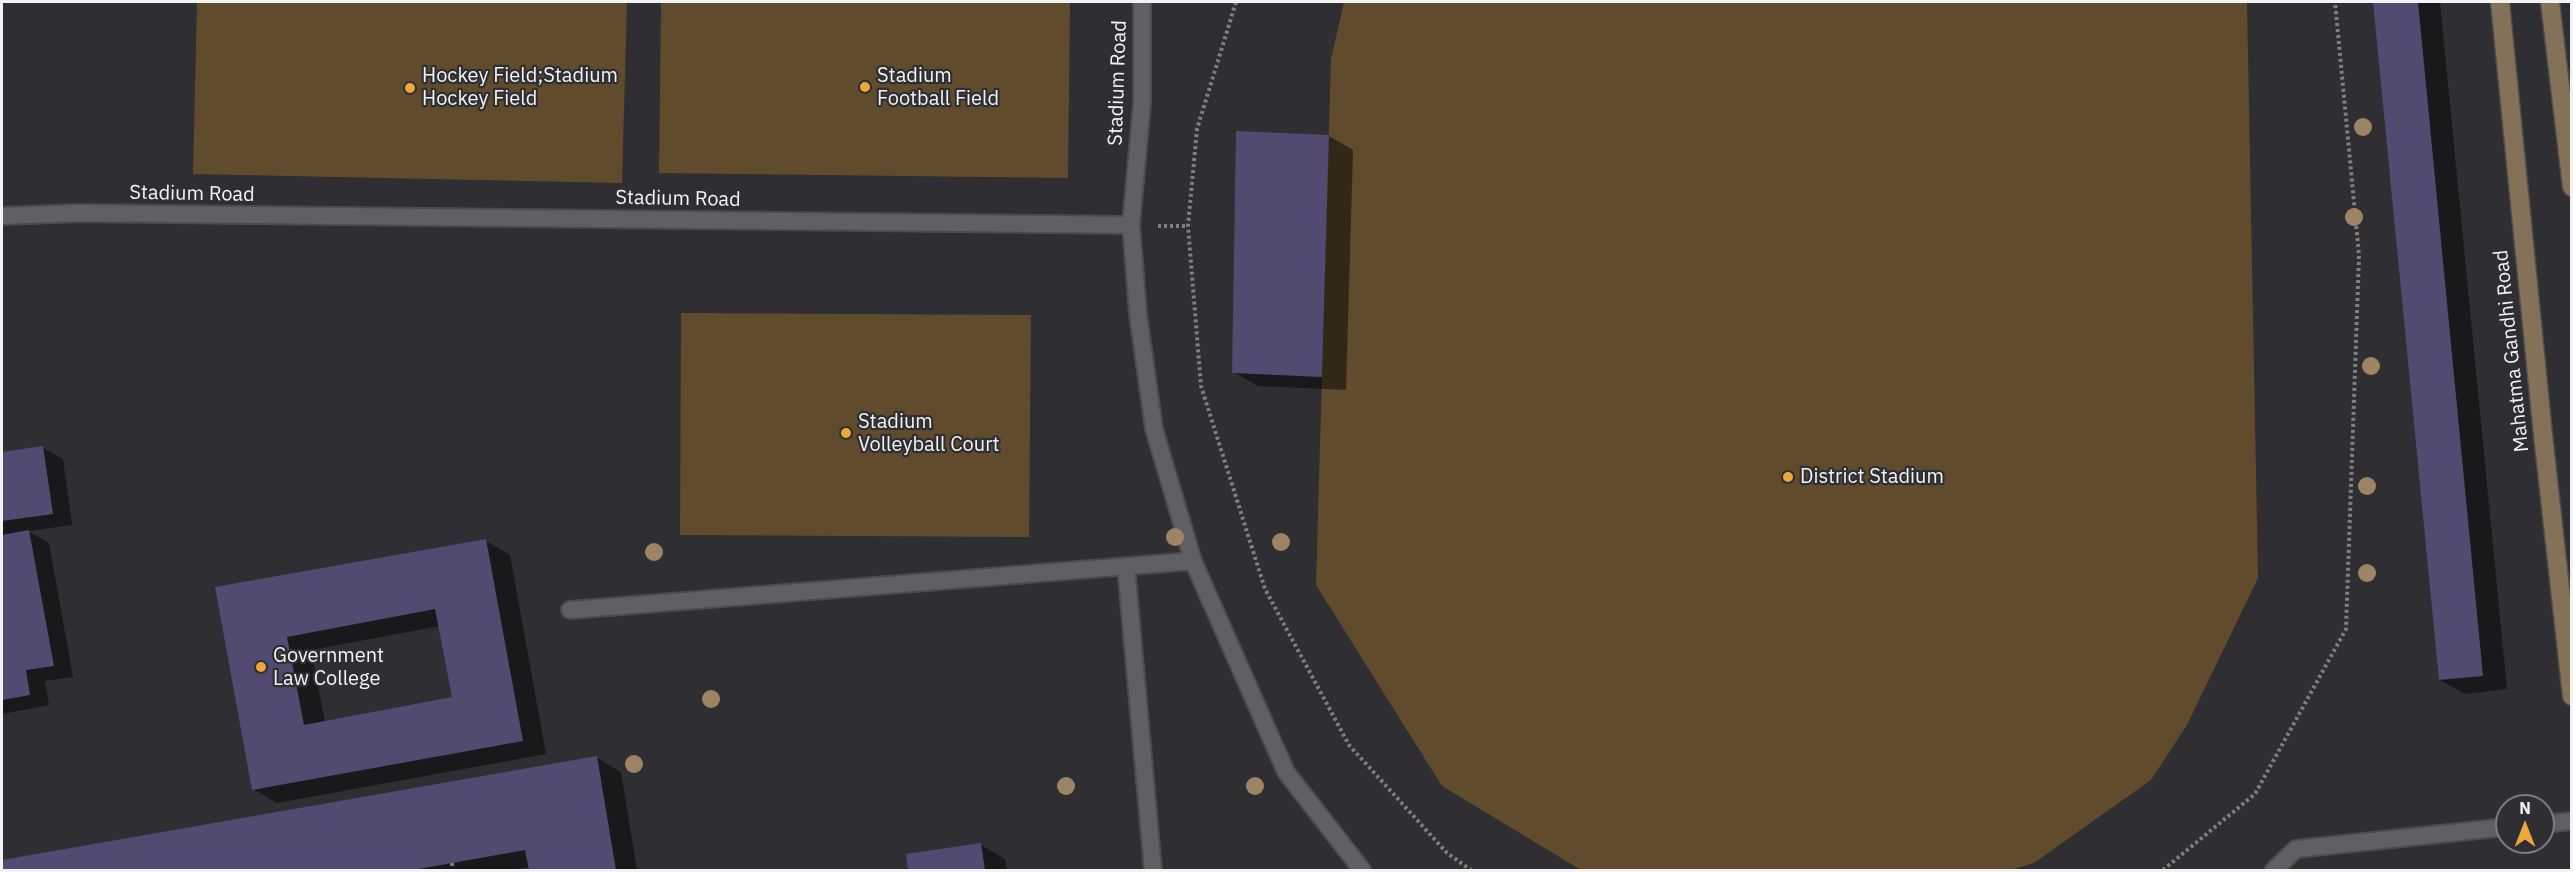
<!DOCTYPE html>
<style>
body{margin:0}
#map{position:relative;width:2573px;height:872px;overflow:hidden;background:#2f2e32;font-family:"IBM Plex Sans",sans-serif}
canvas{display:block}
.frame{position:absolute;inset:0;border:3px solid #f3f3f5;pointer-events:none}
.north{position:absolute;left:2495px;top:794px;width:60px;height:60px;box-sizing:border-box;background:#2f2e32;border:2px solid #7d7d80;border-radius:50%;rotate:0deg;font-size:16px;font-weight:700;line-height:24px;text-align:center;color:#f3f3f5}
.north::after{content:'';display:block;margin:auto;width:21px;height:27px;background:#eca93a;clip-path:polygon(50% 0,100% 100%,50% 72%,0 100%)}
</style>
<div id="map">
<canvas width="2573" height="872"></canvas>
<div class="frame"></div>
<div class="north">N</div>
</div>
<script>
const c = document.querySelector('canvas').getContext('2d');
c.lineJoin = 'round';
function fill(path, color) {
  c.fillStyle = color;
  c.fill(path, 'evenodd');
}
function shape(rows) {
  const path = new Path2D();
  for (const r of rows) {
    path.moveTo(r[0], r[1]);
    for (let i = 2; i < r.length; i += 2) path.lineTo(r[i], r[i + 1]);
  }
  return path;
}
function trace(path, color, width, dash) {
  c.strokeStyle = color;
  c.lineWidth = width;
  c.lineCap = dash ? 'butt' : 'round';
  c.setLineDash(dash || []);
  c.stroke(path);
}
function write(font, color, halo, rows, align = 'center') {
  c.font = font + ' "IBM Plex Sans",sans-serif';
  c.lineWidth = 4.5;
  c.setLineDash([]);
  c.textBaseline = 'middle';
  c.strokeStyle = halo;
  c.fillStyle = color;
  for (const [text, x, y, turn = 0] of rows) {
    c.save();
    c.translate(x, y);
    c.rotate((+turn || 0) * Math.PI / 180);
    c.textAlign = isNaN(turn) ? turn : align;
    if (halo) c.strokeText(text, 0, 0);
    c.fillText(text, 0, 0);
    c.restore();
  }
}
const green = shape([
 [197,2,627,2,622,183,193,174],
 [661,2,1070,2,1068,178,659,173],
 [1344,2,2247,2,2258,578,2187,725,2151,780,2034,863,2010,870,1581,870,1442,786,1316,585,1331,59],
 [681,313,1031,315,1029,537,680,535]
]);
const shadow = shape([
 [2375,2,2440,2,2507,689,2465,694,2440,680],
 [1237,132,1329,136,1353,150,1346,390,1258,386,1233,372],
 [43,448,63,459,72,525,28,531,49,543,73,677,45,681,49,705,2,714,2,453],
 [486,541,510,555,546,754,277,803,253,789,217,589],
 [440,626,454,698,325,722,311,650],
 [597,758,621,772,637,870,530,870,530,867,511,870,2,870,2,861],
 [981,845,1005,859,1007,870,910,870,908,855]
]);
const building = shape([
 [2373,2,2418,2,2483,676,2439,680],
 [1236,131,1329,135,1322,377,1232,373],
 [43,446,53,514,2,521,2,452],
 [29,530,54,666,26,670,30,695,2,700,2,535],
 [486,539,523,741,252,790,215,587],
 [435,609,452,697,304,725,287,637],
 [597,756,616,870,529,870,525,850,413,870,2,870,2,860],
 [981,843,985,870,908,870,906,854]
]);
const path = shape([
 [1236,2,1197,129,1188,226,1201,386,1265,589,1349,745,1447,853,1471,870],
 [1158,226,1188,226],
 [452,863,453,870],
 [2163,870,2255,794,2346,629,2359,255,2335,2]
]);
const lane = shape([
 [2,216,78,213,1131,225,1142,103,1142,2],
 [1131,225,1138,314,1154,429,1193,561,1286,772,1362,870],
 [1126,566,1153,870],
 [570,610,1193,561],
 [2543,824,2572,821],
 [2274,870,2296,849,2507,827]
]);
const secondary = shape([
 [2500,2,2543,435,2572,696],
 [2550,2,2572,187]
]);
const trees = [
 [2363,127],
 [2354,217],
 [2371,366],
 [2367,486],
 [1175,537],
 [1281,542],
 [654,552],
 [2367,573],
 [711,699],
 [634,764],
 [1066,786],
 [1255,786]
];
const markers = [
 [865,87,6,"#eca93a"],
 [410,88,6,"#eca93a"],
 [846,433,6,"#eca93a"],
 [1788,477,6,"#eca93a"],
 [261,667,6,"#eca93a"]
];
const poiNames = [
 ["Hockey Field;Stadium",422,76],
 ["Hockey Field",422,99],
 ["Stadium",877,76],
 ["Football Field",877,99],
 ["Stadium",858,422],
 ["Volleyball Court",858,445],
 ["District Stadium",1800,477],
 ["Government",273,656],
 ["Law College",273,679]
];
const streetNames = [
 ["Stadium Road",1118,83,-88],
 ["Stadium Road",192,194,1],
 ["Stadium Road",678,199,1],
 ["Mahatma Gandhi Road",2512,351,-96]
];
fill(green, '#604b2c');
fill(shadow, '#0007');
fill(building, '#524a70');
trace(lane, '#4c4b4f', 20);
trace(secondary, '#4c4b4f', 21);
trace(path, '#7f7e81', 4, [3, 3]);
trace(lane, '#605f64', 16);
trace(secondary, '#837158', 18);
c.fillStyle = '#9d8464';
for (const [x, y] of trees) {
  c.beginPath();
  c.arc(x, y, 9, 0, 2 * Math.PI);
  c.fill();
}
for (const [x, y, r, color] of markers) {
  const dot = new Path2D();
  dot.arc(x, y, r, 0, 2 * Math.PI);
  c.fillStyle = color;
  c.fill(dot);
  trace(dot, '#2f2e32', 2);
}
write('20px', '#f3f3f5', '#2f2e32', poiNames, 'left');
write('20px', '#f3f3f5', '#2f2e32', streetNames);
</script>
